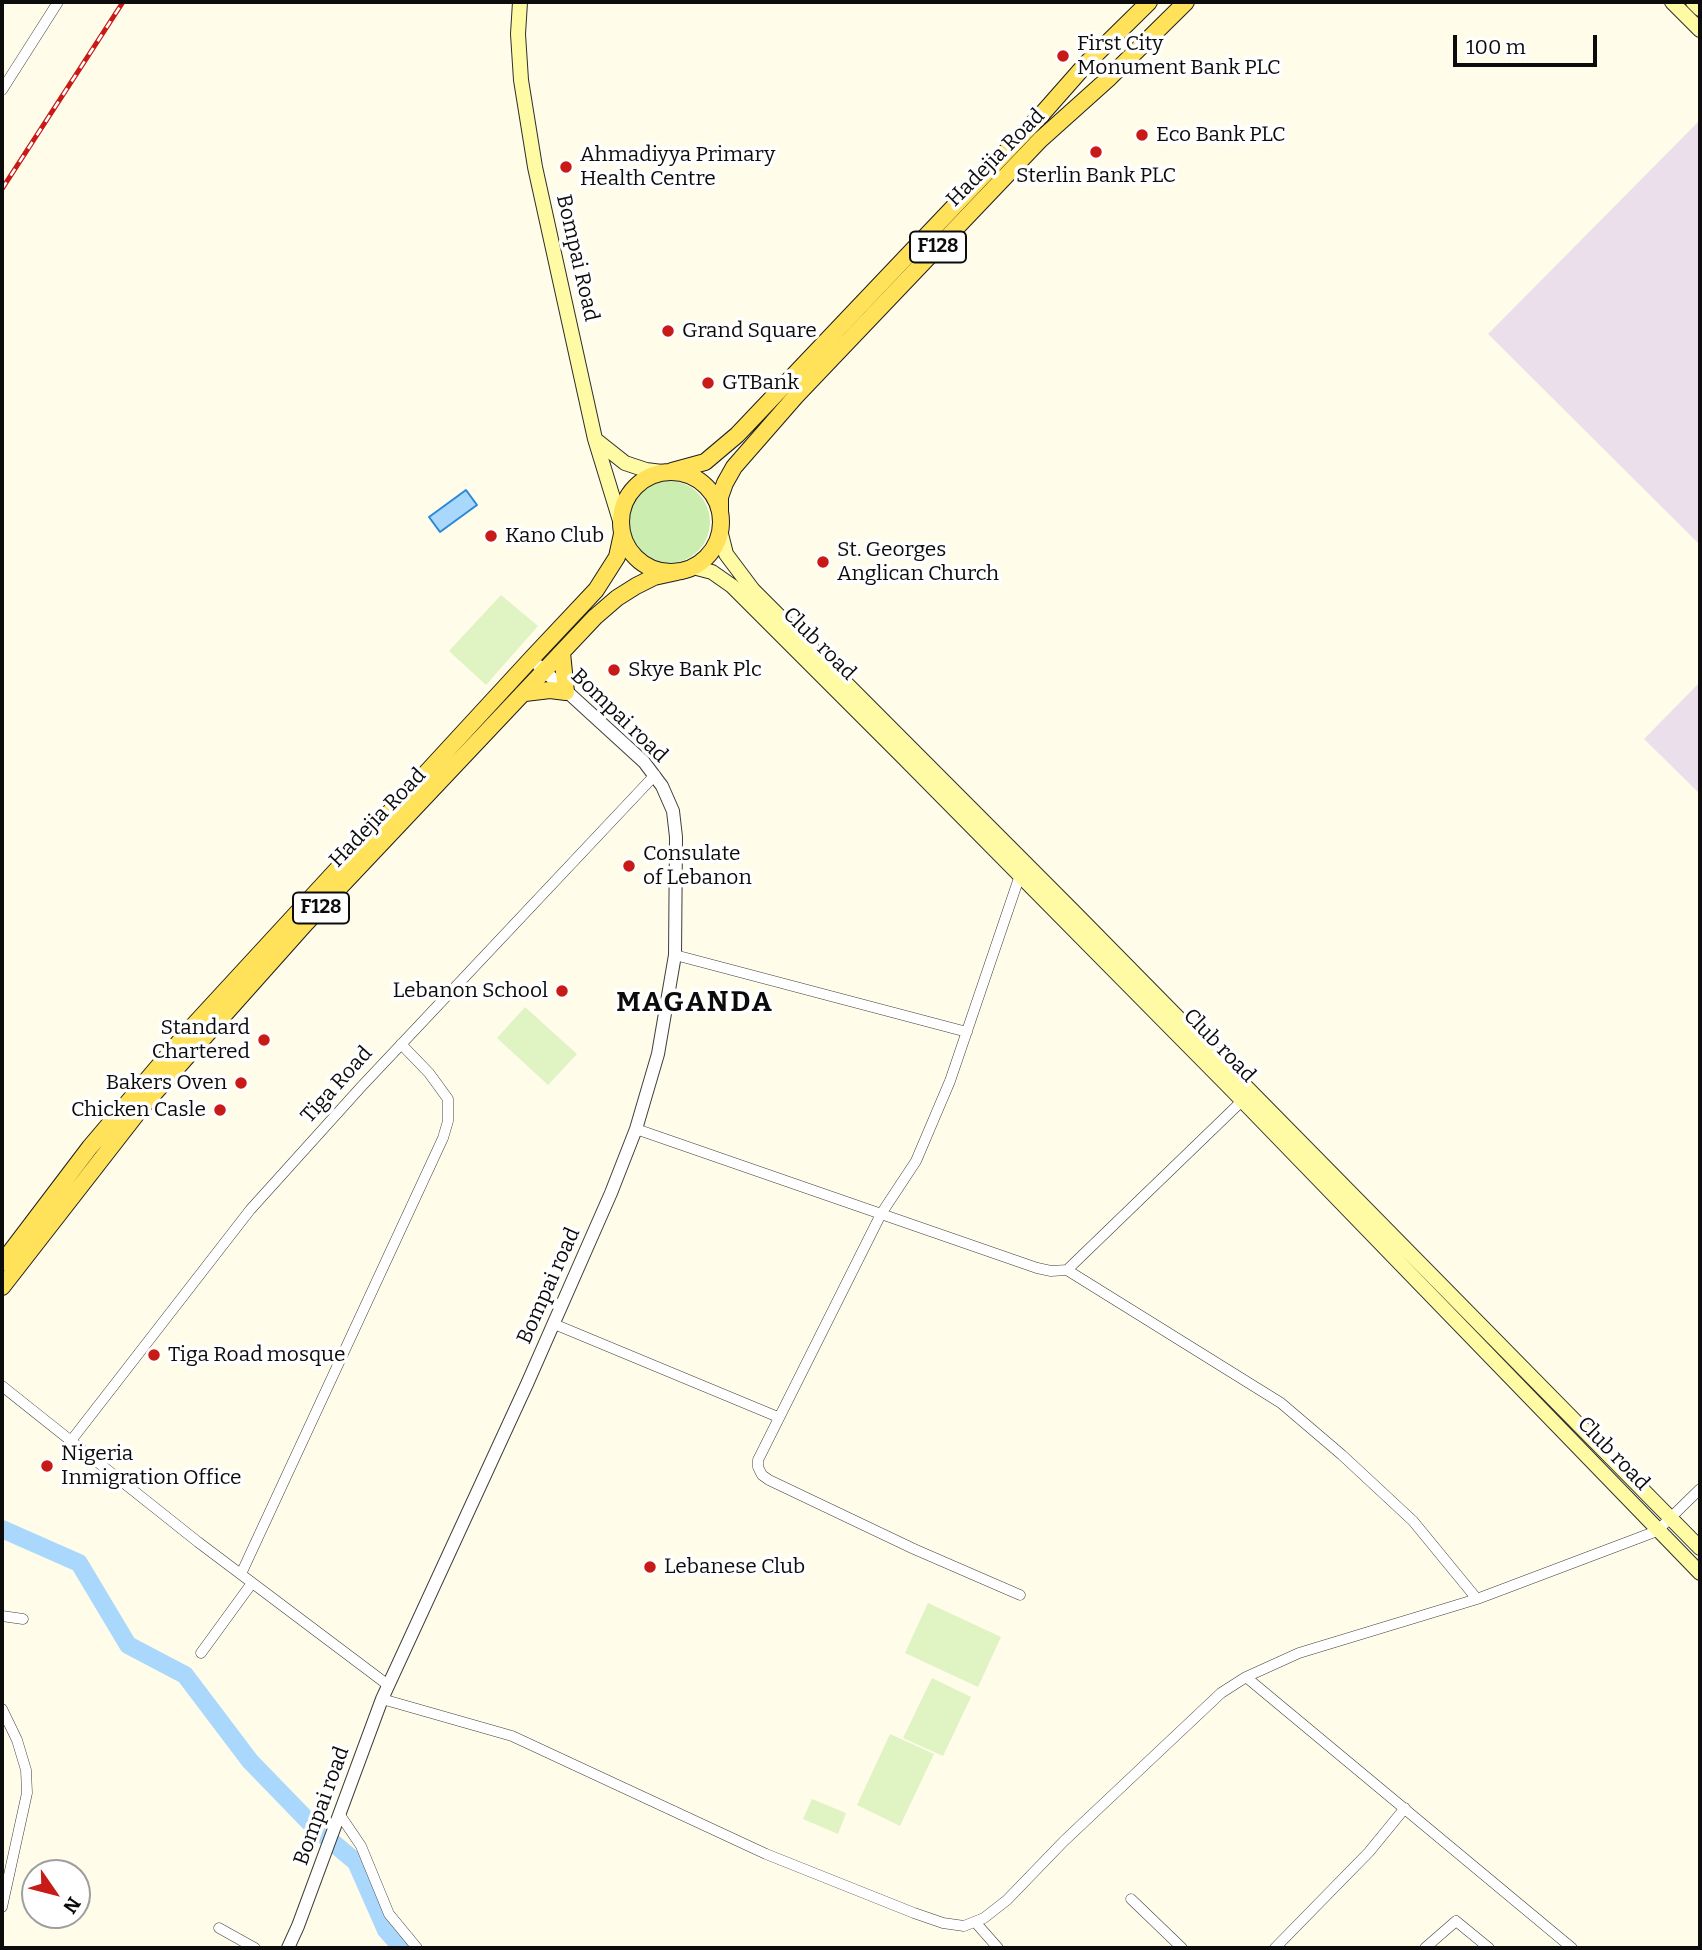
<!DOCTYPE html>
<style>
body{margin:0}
#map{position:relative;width:1702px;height:1950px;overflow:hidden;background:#fffcea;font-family:Bitter,serif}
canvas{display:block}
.frame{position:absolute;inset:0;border:4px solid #0c0c0c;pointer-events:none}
.north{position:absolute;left:21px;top:1859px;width:70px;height:70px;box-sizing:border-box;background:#fff;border:2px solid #9e9e9e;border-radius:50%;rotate:125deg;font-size:19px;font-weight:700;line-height:28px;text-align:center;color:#0c0c0c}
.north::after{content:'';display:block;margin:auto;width:24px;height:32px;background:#c81b17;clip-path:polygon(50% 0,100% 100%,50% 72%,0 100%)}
.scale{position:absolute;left:1453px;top:35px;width:144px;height:32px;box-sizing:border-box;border:4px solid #0c0c0c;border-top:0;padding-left:9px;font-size:21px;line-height:24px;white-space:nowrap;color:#0c0c0c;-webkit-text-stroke:5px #fff;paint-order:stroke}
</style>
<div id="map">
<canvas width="1702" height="1950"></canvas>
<div class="frame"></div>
<div class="north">N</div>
<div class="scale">100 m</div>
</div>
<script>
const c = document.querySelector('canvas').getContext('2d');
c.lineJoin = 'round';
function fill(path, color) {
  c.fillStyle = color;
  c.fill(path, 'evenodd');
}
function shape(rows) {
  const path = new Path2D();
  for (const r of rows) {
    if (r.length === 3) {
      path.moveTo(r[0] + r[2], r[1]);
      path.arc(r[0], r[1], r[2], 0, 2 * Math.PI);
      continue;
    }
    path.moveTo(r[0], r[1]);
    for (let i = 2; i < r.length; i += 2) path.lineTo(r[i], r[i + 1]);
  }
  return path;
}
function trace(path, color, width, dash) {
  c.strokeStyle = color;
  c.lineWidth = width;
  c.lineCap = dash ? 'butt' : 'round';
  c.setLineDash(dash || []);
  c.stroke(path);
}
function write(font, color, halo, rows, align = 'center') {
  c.font = font + ' Bitter,serif';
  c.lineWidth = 7;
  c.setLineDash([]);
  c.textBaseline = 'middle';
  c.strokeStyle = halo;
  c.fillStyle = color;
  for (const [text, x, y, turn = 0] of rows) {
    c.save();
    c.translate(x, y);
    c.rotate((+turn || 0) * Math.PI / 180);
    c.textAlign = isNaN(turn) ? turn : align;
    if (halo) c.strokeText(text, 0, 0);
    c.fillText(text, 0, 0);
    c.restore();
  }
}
const industrial = shape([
 [1700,120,1700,545,1488,334],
 [1700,682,1700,794,1644,739]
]);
const green = shape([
 [669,522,41]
]);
const pitch = shape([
 [501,595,538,626,486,685,449,651],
 [525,1007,577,1054,548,1085,497,1038],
 [928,1603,1001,1637,978,1687,905,1653],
 [932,1678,971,1697,943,1756,903,1738],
 [890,1734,934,1754,900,1826,857,1805],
 [812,1799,846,1813,838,1834,803,1819]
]);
const water = shape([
 [466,490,477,505,440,532,429,517,466,490]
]);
const river = shape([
 [2,1529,79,1563,128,1645,185,1675,250,1761,313,1826,356,1862,386,1930,402,1948]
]);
const minor = shape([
 [2,90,58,2],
 [1020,875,950,1081,916,1161,881,1214,758,1460,758,1467,762,1475,769,1480,914,1549,1020,1595],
 [675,955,967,1032],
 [636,1129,1037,1268,1051,1271,1067,1270,1281,1403,1342,1455,1413,1521,1477,1599],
 [1067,1270,1243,1100],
 [554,1324,778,1417],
 [2,1386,198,1542,388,1685],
 [70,1442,250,1210,361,1087,655,775],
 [241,1574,443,1138,448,1121,448,1099,429,1073,401,1044],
 [2,1616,23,1619],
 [201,1653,252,1583],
 [1246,1677,1572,1948],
 [382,1699,512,1736,766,1854,914,1913,943,1923,964,1926,984,1918,1007,1900,1064,1841,1221,1693,1246,1677,1299,1653,1477,1599,1657,1531,1700,1489],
 [2,1709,17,1740,26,1770,27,1793,2,1907],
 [340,1815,361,1846,389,1914,417,1948],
 [1131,1899,1182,1948],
 [976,1923,998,1948],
 [219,1928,255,1948],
 [1275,1948,1369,1852,1405,1808],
 [1425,1948,1456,1921,1489,1948]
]);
const tertiary = shape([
 [288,1948,298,1926,382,1699,527,1384,611,1193,636,1129,658,1054,675,955,676,837,673,811,662,786,644,762,539,666]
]);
const secondary = shape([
 [520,2,518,34,521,80,535,167,595,439,621,524],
 [1672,2,1700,30],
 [1693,2,1700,9],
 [596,440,625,463,646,470,662,472],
 [720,530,726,554,753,590,1073,911,1700,1548],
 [693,567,712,572,732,586,903,757,1232,1090,1700,1573]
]);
const primary = shape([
 [672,471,705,462,737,435,1042,114,1087,63,1149,2],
 [671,522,50],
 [720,513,720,497,725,483,734,467,796,396,1040,140,1108,79,1186,2],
 [525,693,550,690,566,692,562,653],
 [2,1263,90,1147,192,1027,532,658,596,590,617,557,622,534],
 [2,1287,142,1107,306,923,595,617,617,598,636,586,654,577,677,572]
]);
const rail = shape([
 [2,189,123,2]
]);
const markers = [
 [1063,56,7,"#c81b17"],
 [1142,135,7,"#c81b17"],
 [1096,152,7,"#c81b17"],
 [566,167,7,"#c81b17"],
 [668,331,7,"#c81b17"],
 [708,383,7,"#c81b17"],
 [491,536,7,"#c81b17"],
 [823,562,7,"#c81b17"],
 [614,670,7,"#c81b17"],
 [629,866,7,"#c81b17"],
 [562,991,7,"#c81b17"],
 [264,1040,7,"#c81b17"],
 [241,1083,7,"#c81b17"],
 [220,1110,7,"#c81b17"],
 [154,1355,7,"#c81b17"],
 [47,1466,7,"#c81b17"],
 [650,1567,7,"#c81b17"]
];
const shields = [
 [938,247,56],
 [321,908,56]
];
const shieldNames = [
 ["F128",938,247],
 ["F128",321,908]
];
const poiNames = [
 ["First City",1077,44],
 ["Monument Bank PLC",1077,68],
 ["Eco Bank PLC",1156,135],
 ["Ahmadiyya Primary",580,155],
 ["Health Centre",580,179],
 ["Sterlin Bank PLC",1096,176,"center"],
 ["Grand Square",682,331],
 ["GTBank",722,383],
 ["Kano Club",505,536],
 ["St. Georges",837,550],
 ["Anglican Church",837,574],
 ["Skye Bank Plc",628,670],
 ["Consulate",643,854],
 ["of Lebanon",643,878],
 ["Lebanon School",548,991,"right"],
 ["Standard",250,1028,"right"],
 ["Chartered",250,1052,"right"],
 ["Bakers Oven",227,1083,"right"],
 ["Chicken Casle",206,1110,"right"],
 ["Tiga Road mosque",168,1355],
 ["Nigeria",61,1454],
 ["Inmigration Office",61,1478],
 ["Lebanese Club",664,1567]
];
const streetNames = [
 ["Hadejia Road",996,158,-45],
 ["Bompai Road",577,258,77],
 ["Club road",819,644,45],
 ["Bompai road",619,716,44],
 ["Hadejia Road",378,818,-46],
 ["Club road",1219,1046,46],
 ["Tiga Road",337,1085,-48],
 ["Bompai road",549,1286,-66],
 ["Club road",1613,1454,46],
 ["Bompai road",322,1806,-70]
];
const districtNames = [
 ["MAGANDA",695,1003]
];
fill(industrial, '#ebdfec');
fill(green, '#ccedb0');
fill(pitch, '#dff3c3');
fill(water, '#a9d8fc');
trace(water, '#2988da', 2);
trace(river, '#a9d8fc', 18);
trace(minor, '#3f3f3f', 11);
trace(tertiary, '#3f3f3f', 14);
trace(secondary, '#2e2e2e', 16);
trace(primary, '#1d1d1d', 18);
trace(minor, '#fff', 10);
trace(tertiary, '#fff', 12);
trace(secondary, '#fffba5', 14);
trace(primary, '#ffe25a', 16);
trace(rail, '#c81b17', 5);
trace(rail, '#fff', 2.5, [8]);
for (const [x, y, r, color] of markers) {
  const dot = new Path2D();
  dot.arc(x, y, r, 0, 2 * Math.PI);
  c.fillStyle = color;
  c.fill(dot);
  trace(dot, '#fff', 2.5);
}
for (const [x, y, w] of shields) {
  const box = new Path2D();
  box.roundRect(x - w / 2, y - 15.5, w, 31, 5);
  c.fillStyle = '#fff';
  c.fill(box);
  trace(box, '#0c0c0c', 2);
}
write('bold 19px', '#0c0c0c', null, shieldNames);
write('21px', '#0c0c0c', '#fff', poiNames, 'left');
write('21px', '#0c0c0c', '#fff', streetNames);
c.letterSpacing = '2px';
write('bold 28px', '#0c0c0c', '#fff', districtNames);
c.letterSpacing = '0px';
</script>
